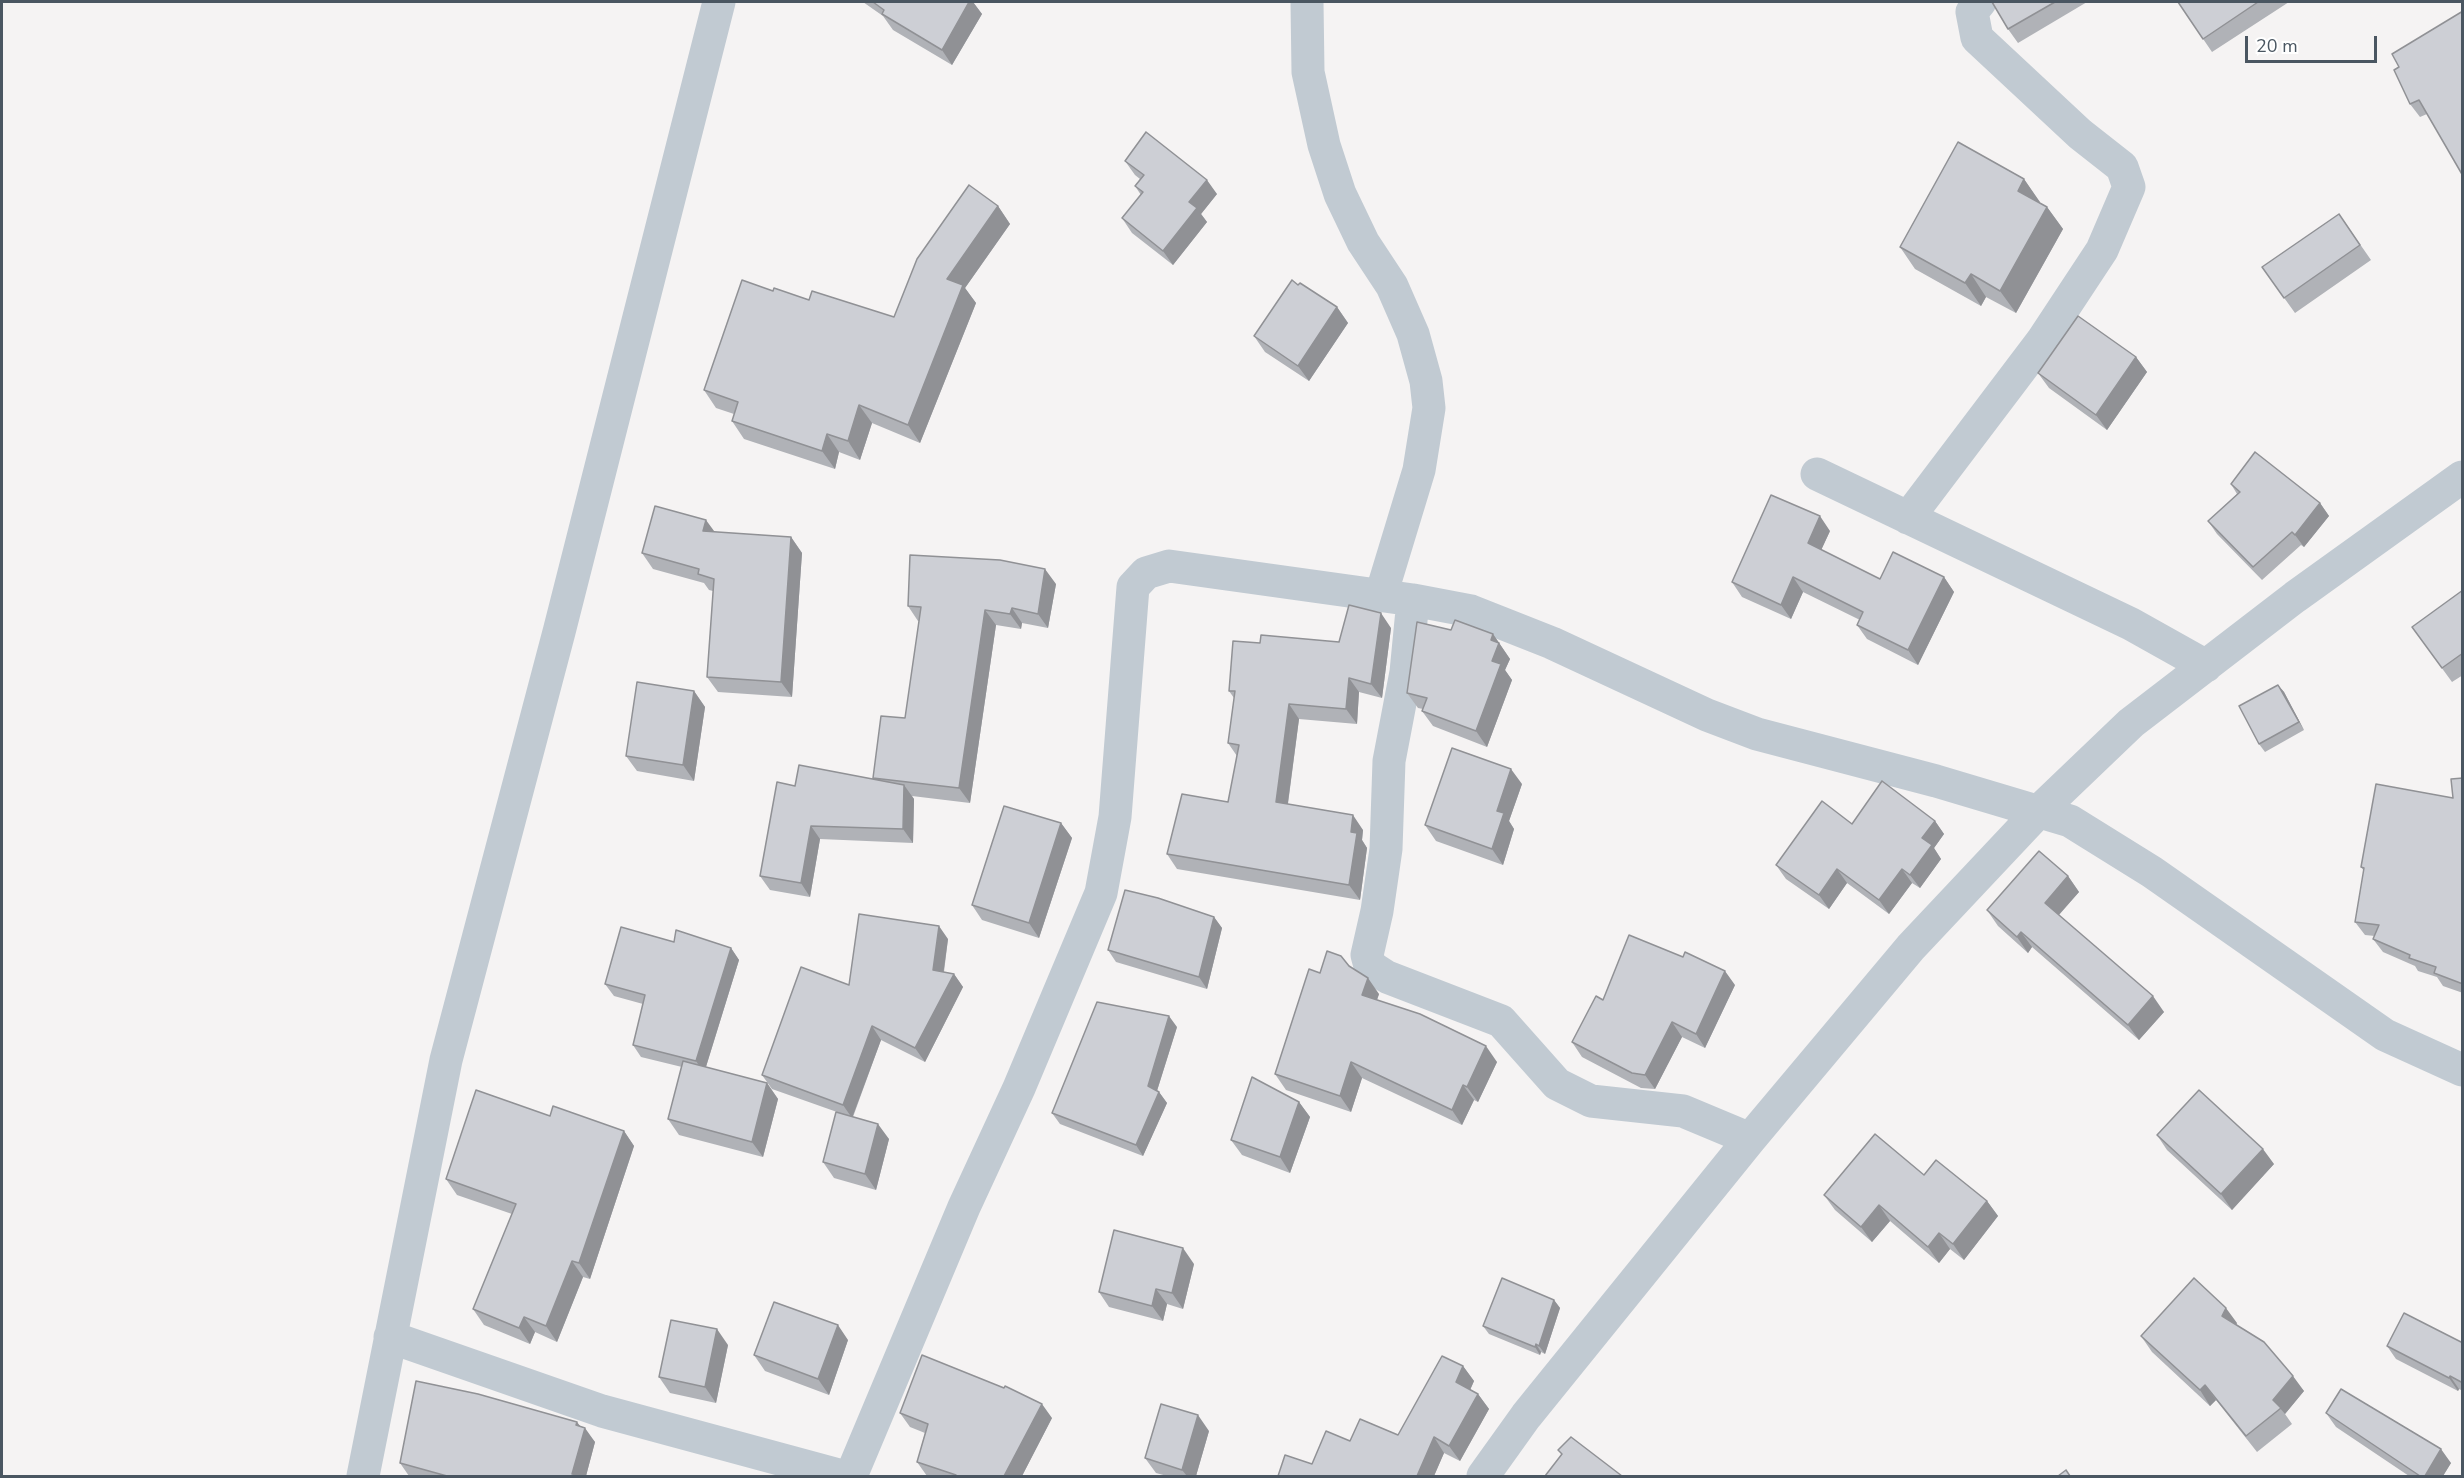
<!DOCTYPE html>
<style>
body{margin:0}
#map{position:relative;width:2464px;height:1478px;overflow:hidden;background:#f5f3f3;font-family:"Nunito Sans",sans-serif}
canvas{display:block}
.frame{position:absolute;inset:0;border:3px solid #4a5661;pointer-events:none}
.scale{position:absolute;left:2245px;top:36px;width:132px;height:27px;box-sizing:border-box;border:3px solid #4a5661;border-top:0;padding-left:8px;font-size:18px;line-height:21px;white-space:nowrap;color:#4a5661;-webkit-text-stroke:4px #fff;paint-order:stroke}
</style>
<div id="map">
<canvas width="2464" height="1478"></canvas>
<div class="frame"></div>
<div class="scale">20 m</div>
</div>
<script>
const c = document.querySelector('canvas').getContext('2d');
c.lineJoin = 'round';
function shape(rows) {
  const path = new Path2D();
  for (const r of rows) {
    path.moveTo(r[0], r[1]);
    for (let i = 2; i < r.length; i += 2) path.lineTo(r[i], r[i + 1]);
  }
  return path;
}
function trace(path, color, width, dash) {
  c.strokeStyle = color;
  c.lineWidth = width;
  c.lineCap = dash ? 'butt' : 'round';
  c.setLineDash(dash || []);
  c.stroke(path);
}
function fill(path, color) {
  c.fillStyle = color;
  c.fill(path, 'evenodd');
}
const minor = shape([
 [1307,2,1308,72,1324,145,1340,194,1363,242,1392,286,1413,334,1426,381,1429,408,1419,470,1381,595],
 [1817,474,2131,624,2206,666],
 [1908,518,2042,341,2102,250,2129,187,2122,167,2080,134,1977,38,1972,12,1980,2],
 [1413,600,1406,672,1389,761,1386,849,1377,911,1367,955,1370,966,1387,977,1501,1021,1557,1084,1591,1101,1683,1111,1750,1139],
 [390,1337,602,1411,842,1476],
 [363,1476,446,1060,559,632,719,2],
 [851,1476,964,1207,1019,1088,1101,893,1115,817,1133,587,1146,573,1169,566,1413,600,1471,611,1552,643,1707,715,1757,734,1936,781,2070,821,2152,872,2385,1035,2462,1070],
 [1483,1476,1526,1416,1750,1139,1911,947,2039,811,2131,723,2295,597,2462,477]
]);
const wall = shape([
 [863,2,973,2,982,14,952,65,893,30,883,16],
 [1992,2,2087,2,2018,43,2008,29],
 [2178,2,2289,2,2212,52],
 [2399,67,2427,114,2420,117,2410,104],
 [1125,161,1217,194,1201,214,1207,222,1173,265,1132,233,1122,218,1141,195,1135,186,1140,179,1135,175],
 [2024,179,2040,203,2047,207,2063,229,2016,313,1986,297,1981,306,1915,269,1900,247],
 [998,206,1010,224,965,288,976,303,920,443,872,423,860,460,839,452,835,469,744,439,732,421,734,414,716,408,704,390,773,291,809,300,894,317],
 [2339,214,2371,260,2295,313,2262,267],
 [1298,285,1337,307,1348,323,1309,381,1265,352,1254,336],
 [2136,357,2147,372,2107,430,2049,388,2038,373],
 [2231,484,2320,503,2329,516,2304,547,2301,545,2262,580,2217,534,2208,521,2237,494],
 [1830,531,1821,550,1880,579,1944,577,1954,592,1918,665,1867,639,1857,625,1860,620,1803,592,1791,619,1742,597,1732,582],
 [714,532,791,537,802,553,792,697,718,692,707,677,713,591,709,590,704,583,653,569,642,553],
 [1056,584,1048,628,1022,623,1021,629,996,625,970,803,912,796,914,799,913,843,820,839,810,897,770,890,760,876,795,786,875,780,873,778,905,718,919,621,918,621,908,606],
 [2463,590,2463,675,2452,682,2412,627],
 [1391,628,1382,698,1359,692,1357,724,1299,719,1288,804,1363,830,1362,840,1367,848,1360,900,1177,869,1167,854,1228,802,1237,756,1228,743,1234,698,1229,691,1260,643,1339,642],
 [1493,634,1510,659,1505,670,1512,680,1487,747,1433,726,1422,711,1423,709,1418,708,1407,693],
 [2278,685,2284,692,2304,730,2265,752,2259,744],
 [694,691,705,707,694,781,637,771,626,756],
 [2463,778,2463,993,2443,986,2437,977,2418,971,2415,966,2383,952,2373,939,2375,936,2365,935,2355,922,2364,871,2361,867,2453,798],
 [1522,784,1509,821,1514,829,1503,865,1436,841,1425,825],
 [1935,821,1944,834,1934,848,1941,859,1920,888,1912,883,1889,914,1847,883,1829,909,1786,879,1776,865,1852,824],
 [1061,823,1072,838,1039,938,982,920,972,905],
 [2068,876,2079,892,2059,915,2164,1012,2139,1040,2032,947,2028,953,1998,926,1987,910],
 [1214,917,1222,928,1207,989,1116,962,1108,950],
 [948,939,944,972,954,974,963,987,925,1062,881,1040,853,1117,889,1139,876,1190,834,1178,823,1162,837,1112,772,1089,762,1075,849,985],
 [674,942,731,948,739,960,706,1067,767,1083,778,1099,763,1157,679,1135,668,1119,682,1067,641,1057,633,1045,643,1004,614,996,605,984],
 [1320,973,1379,994,1377,1000,1497,1062,1478,1102,1474,1100,1462,1125,1362,1078,1351,1112,1286,1090,1275,1074],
 [1735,985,1705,1048,1682,1037,1655,1089,1641,1088,1582,1057,1572,1042],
 [1177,1027,1157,1091,1159,1092,1167,1103,1143,1156,1060,1124,1052,1113],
 [1299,1102,1310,1117,1290,1173,1242,1155,1231,1140],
 [550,1116,624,1131,634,1146,590,1279,583,1277,557,1342,535,1332,530,1344,484,1325,473,1309,512,1214,457,1195,446,1179],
 [2157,1135,2274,1164,2232,1210,2167,1150],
 [1924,1175,1987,1201,1998,1216,1964,1260,1950,1249,1939,1263,1890,1221,1872,1242,1835,1210,1824,1195],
 [1194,1264,1183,1309,1167,1304,1163,1321,1109,1307,1099,1292],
 [1554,1300,1560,1308,1545,1354,1541,1352,1540,1355,1489,1334,1483,1326],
 [2237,1323,2236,1325,2304,1391,2285,1414,2292,1424,2257,1452,2216,1400,2210,1406,2152,1352,2141,1336],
 [848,1340,829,1395,765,1371,754,1355],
 [2463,1343,2463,1391,2459,1389,2458,1391,2396,1359,2387,1346],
 [728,1345,716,1403,670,1393,659,1377],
 [1463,1366,1474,1381,1470,1390,1478,1394,1489,1409,1460,1461,1444,1453,1434,1476,1278,1476,1312,1464,1350,1441,1398,1435],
 [900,1413,1052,1418,1022,1476,927,1476,917,1462,925,1433,910,1427],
 [2326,1413,2451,1463,2443,1476,2409,1476,2336,1427],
 [580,1426,595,1442,586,1476,409,1476,400,1463],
 [1209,1431,1196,1476,1167,1476,1156,1473,1145,1458]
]);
const shadedWall = shape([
 [969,2,973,2,982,14,952,65,942,50],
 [2024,179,2040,202,2034,213,2018,191],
 [1207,180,1217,194,1201,214,1207,222,1173,265,1163,251,1189,202],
 [998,206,1010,224,965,288,976,303,920,443,908,425,947,279],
 [2047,207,2063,229,2016,313,2000,291],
 [1971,274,1986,297,1981,306,1965,283],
 [1337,307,1348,323,1309,381,1298,366],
 [2136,357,2147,372,2107,430,2096,415],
 [859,405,872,423,860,460,848,441],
 [827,434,839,452,835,469,822,451],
 [2320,503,2329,516,2304,547,2295,535],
 [1820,516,1830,531,1818,557,1808,543],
 [706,520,717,535,703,531],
 [791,537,802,553,792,697,781,682],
 [1045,569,1056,584,1048,628,1038,614],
 [1793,577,1803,592,1791,619,1781,605],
 [1944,577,1954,592,1918,665,1908,650],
 [1012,608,1022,623,1021,629,1010,614],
 [985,610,996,625,970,803,959,788],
 [1381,613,1391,628,1382,698,1371,684],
 [1493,634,1510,659,1505,670,1512,680,1487,747,1476,731,1491,640],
 [1349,678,1359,692,1357,724,1346,709],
 [2278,685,2284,692,2304,730,2299,722],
 [694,691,705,707,694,781,683,765],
 [1289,704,1299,719,1286,817,1276,802],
 [1511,769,1522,784,1509,821,1514,829,1503,865,1492,849,1497,811],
 [904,785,914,799,913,843,903,829],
 [1353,815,1363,830,1362,840,1367,848,1360,900,1349,885,1351,832],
 [1935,821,1944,834,1934,848,1941,859,1920,888,1910,875,1922,838],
 [1061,823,1072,838,1039,938,1029,923],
 [811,826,820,839,810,897,801,883],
 [1837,869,1847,883,1829,909,1819,895],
 [1902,869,1912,883,1889,914,1879,900],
 [2068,876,2079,892,2056,918,2045,903],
 [1214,917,1222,928,1207,989,1199,977],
 [939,926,948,939,942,983,933,970],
 [2021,932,2032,947,2028,953,2017,937],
 [731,948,739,960,704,1073,696,1061],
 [1725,971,1735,985,1705,1048,1696,1034],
 [954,974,963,987,925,1062,915,1048],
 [1368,978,1379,994,1373,1011,1362,995],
 [2153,996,2164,1012,2139,1040,2128,1025],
 [1169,1016,1177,1027,1155,1097,1148,1086],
 [1672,1022,1682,1037,1655,1089,1645,1075],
 [872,1026,881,1040,852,1118,843,1105],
 [1486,1046,1497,1062,1478,1102,1467,1087],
 [1351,1062,1362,1078,1351,1112,1340,1096],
 [767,1083,778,1099,763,1157,752,1142],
 [1463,1085,1474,1100,1462,1125,1452,1110],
 [1159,1092,1167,1103,1143,1156,1136,1145],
 [1299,1102,1310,1117,1290,1173,1280,1157],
 [878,1124,889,1139,876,1190,865,1174],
 [624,1131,634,1146,590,1279,579,1263],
 [2263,1149,2274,1164,2232,1210,2221,1194],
 [1987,1201,1998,1216,1964,1260,1953,1244],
 [1879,1205,1890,1221,1872,1242,1861,1227],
 [1939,1233,1950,1249,1939,1263,1928,1247],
 [1183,1248,1194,1264,1183,1309,1172,1293],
 [572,1261,583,1277,557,1342,546,1326],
 [1156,1289,1167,1304,1163,1321,1152,1306],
 [1554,1300,1560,1308,1545,1354,1539,1346],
 [2226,1308,2237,1323,2232,1332,2222,1316],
 [524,1317,535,1332,530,1344,519,1328],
 [838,1325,848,1340,829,1395,818,1379],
 [717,1329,728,1345,716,1403,705,1387],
 [1536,1344,1541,1352,1540,1355,1535,1347],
 [1463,1366,1474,1381,1467,1397,1456,1382],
 [2293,1376,2304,1391,2285,1414,2273,1400],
 [2450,1376,2459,1389,2458,1391,2449,1378],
 [2205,1385,2216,1400,2210,1406,2200,1390],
 [1478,1394,1489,1409,1460,1461,1449,1446],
 [1042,1404,1052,1418,1022,1476,1004,1476],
 [1198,1415,1209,1431,1196,1476,1187,1476,1182,1470],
 [577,1422,584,1431,585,1428,595,1442,586,1476,572,1474],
 [1434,1437,1444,1453,1434,1476,1417,1476],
 [2441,1449,2451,1463,2443,1476,2425,1476]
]);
const building = shape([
 [873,2,969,2,942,50,882,14,884,10,873,2],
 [1992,2,2055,2,2008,29,1992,2],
 [2178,2,2258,2,2203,39,2178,2],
 [2463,11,2463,176,2419,100,2410,104,2394,70,2399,67,2392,54,2463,11],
 [1146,132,1207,180,1189,202,1197,208,1163,251,1122,218,1143,192,1135,186,1144,175,1125,161,1146,132],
 [1958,142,2024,179,2018,191,2047,207,2000,291,1971,274,1965,283,1900,247,1958,142],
 [969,185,998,206,947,279,963,285,908,425,859,405,848,441,827,434,822,451,732,421,738,402,704,390,742,280,773,291,774,288,809,300,812,291,894,317,917,259,969,185],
 [2339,214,2360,245,2284,298,2262,267,2339,214],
 [1292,280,1298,285,1300,283,1337,307,1298,366,1254,336,1292,280],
 [2078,316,2136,357,2096,415,2038,373,2078,316],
 [2255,452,2320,503,2295,535,2292,532,2253,567,2208,521,2240,492,2231,484,2255,452],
 [1771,495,1820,516,1808,543,1880,579,1893,552,1944,577,1908,650,1857,625,1863,612,1793,577,1781,605,1732,582,1771,495],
 [655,506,706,520,703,531,791,537,781,682,707,677,714,579,698,574,699,569,642,553,655,506],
 [910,555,1000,560,1045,569,1038,614,1012,608,1010,614,985,610,959,788,873,778,881,716,905,718,921,607,908,606,910,555],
 [2463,590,2463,653,2442,668,2412,627,2463,590],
 [1349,605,1381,613,1371,684,1349,678,1346,709,1289,704,1276,802,1353,815,1351,832,1357,833,1349,885,1167,854,1182,794,1228,802,1239,745,1228,743,1235,691,1229,691,1233,641,1260,643,1261,635,1339,642,1349,605],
 [1455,620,1493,634,1491,640,1499,643,1492,661,1501,664,1476,731,1422,711,1427,698,1407,693,1417,622,1451,630,1455,620],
 [637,682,694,691,683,765,626,756,637,682],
 [2278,685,2299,722,2259,744,2239,706,2278,685],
 [1452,748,1511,769,1497,811,1504,813,1492,849,1425,825,1452,748],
 [799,765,904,785,903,829,811,826,801,883,760,876,777,782,795,786,799,765],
 [2463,778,2463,984,2434,973,2436,967,2409,958,2410,955,2373,939,2379,925,2355,922,2364,868,2361,867,2376,784,2453,798,2451,779,2463,778],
 [1882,781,1935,821,1922,838,1932,845,1910,875,1902,869,1879,900,1837,869,1819,895,1776,865,1822,801,1852,824,1882,781],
 [1004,806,1061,823,1029,923,972,905,1004,806],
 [2039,851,2068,876,2045,903,2153,996,2128,1025,2021,932,2017,937,1987,910,2039,851],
 [1125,890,1158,898,1214,917,1199,977,1108,950,1125,890],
 [859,914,939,926,933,970,954,974,915,1048,872,1026,843,1105,762,1075,801,967,849,985,859,914],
 [621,927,674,942,676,930,731,948,696,1061,633,1045,645,995,605,984,621,927],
 [1629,935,1683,957,1685,952,1725,971,1696,1034,1672,1022,1645,1075,1632,1073,1572,1042,1596,996,1603,1000,1629,935],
 [1327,951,1341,956,1349,966,1368,978,1362,995,1420,1014,1486,1046,1467,1087,1463,1085,1452,1110,1351,1062,1340,1096,1275,1074,1309,969,1320,973,1327,951],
 [1097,1002,1169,1016,1148,1086,1159,1092,1136,1145,1052,1113,1097,1002],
 [683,1061,767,1083,752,1142,668,1119,683,1061],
 [1252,1077,1299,1102,1280,1157,1231,1140,1252,1077],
 [476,1090,550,1116,553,1106,624,1131,579,1263,572,1261,546,1326,524,1317,519,1328,473,1309,516,1204,446,1179,476,1090],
 [2199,1090,2263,1149,2221,1194,2157,1135,2199,1090],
 [836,1112,878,1124,865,1174,823,1162,836,1112],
 [1875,1134,1924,1175,1936,1160,1987,1201,1953,1244,1939,1233,1928,1247,1879,1205,1861,1227,1824,1195,1875,1134],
 [1114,1230,1183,1248,1172,1293,1156,1289,1152,1306,1099,1292,1114,1230],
 [1502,1278,1554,1300,1539,1346,1536,1344,1535,1347,1483,1326,1502,1278],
 [2194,1278,2226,1308,2222,1316,2264,1342,2293,1376,2273,1400,2281,1408,2246,1436,2205,1385,2200,1390,2141,1336,2194,1278],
 [774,1302,838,1325,818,1379,754,1355,774,1302],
 [2404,1313,2463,1343,2463,1383,2450,1376,2449,1378,2387,1346,2404,1313],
 [671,1320,717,1329,705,1387,659,1377,671,1320],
 [922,1355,1004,1388,1005,1386,1042,1404,1004,1476,955,1476,956,1475,917,1462,928,1424,900,1413,922,1355],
 [1442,1356,1463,1366,1456,1382,1478,1394,1449,1446,1434,1437,1417,1476,1278,1476,1285,1455,1312,1464,1326,1431,1350,1441,1360,1419,1398,1435,1442,1356],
 [416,1381,478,1394,577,1422,576,1425,585,1428,572,1474,584,1476,447,1476,400,1463,416,1381],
 [2341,1389,2441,1449,2425,1476,2420,1476,2326,1413,2341,1389],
 [1161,1404,1198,1415,1182,1470,1145,1458,1161,1404],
 [1571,1437,1622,1476,1545,1476,1562,1454,1558,1450,1571,1437],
 [2066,1470,2070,1476,2058,1476,2066,1470]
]);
trace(minor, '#c1cad2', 33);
fill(wall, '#b0b2b7');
fill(shadedWall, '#909195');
fill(building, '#cdcfd5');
trace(building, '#909195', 1.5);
</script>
